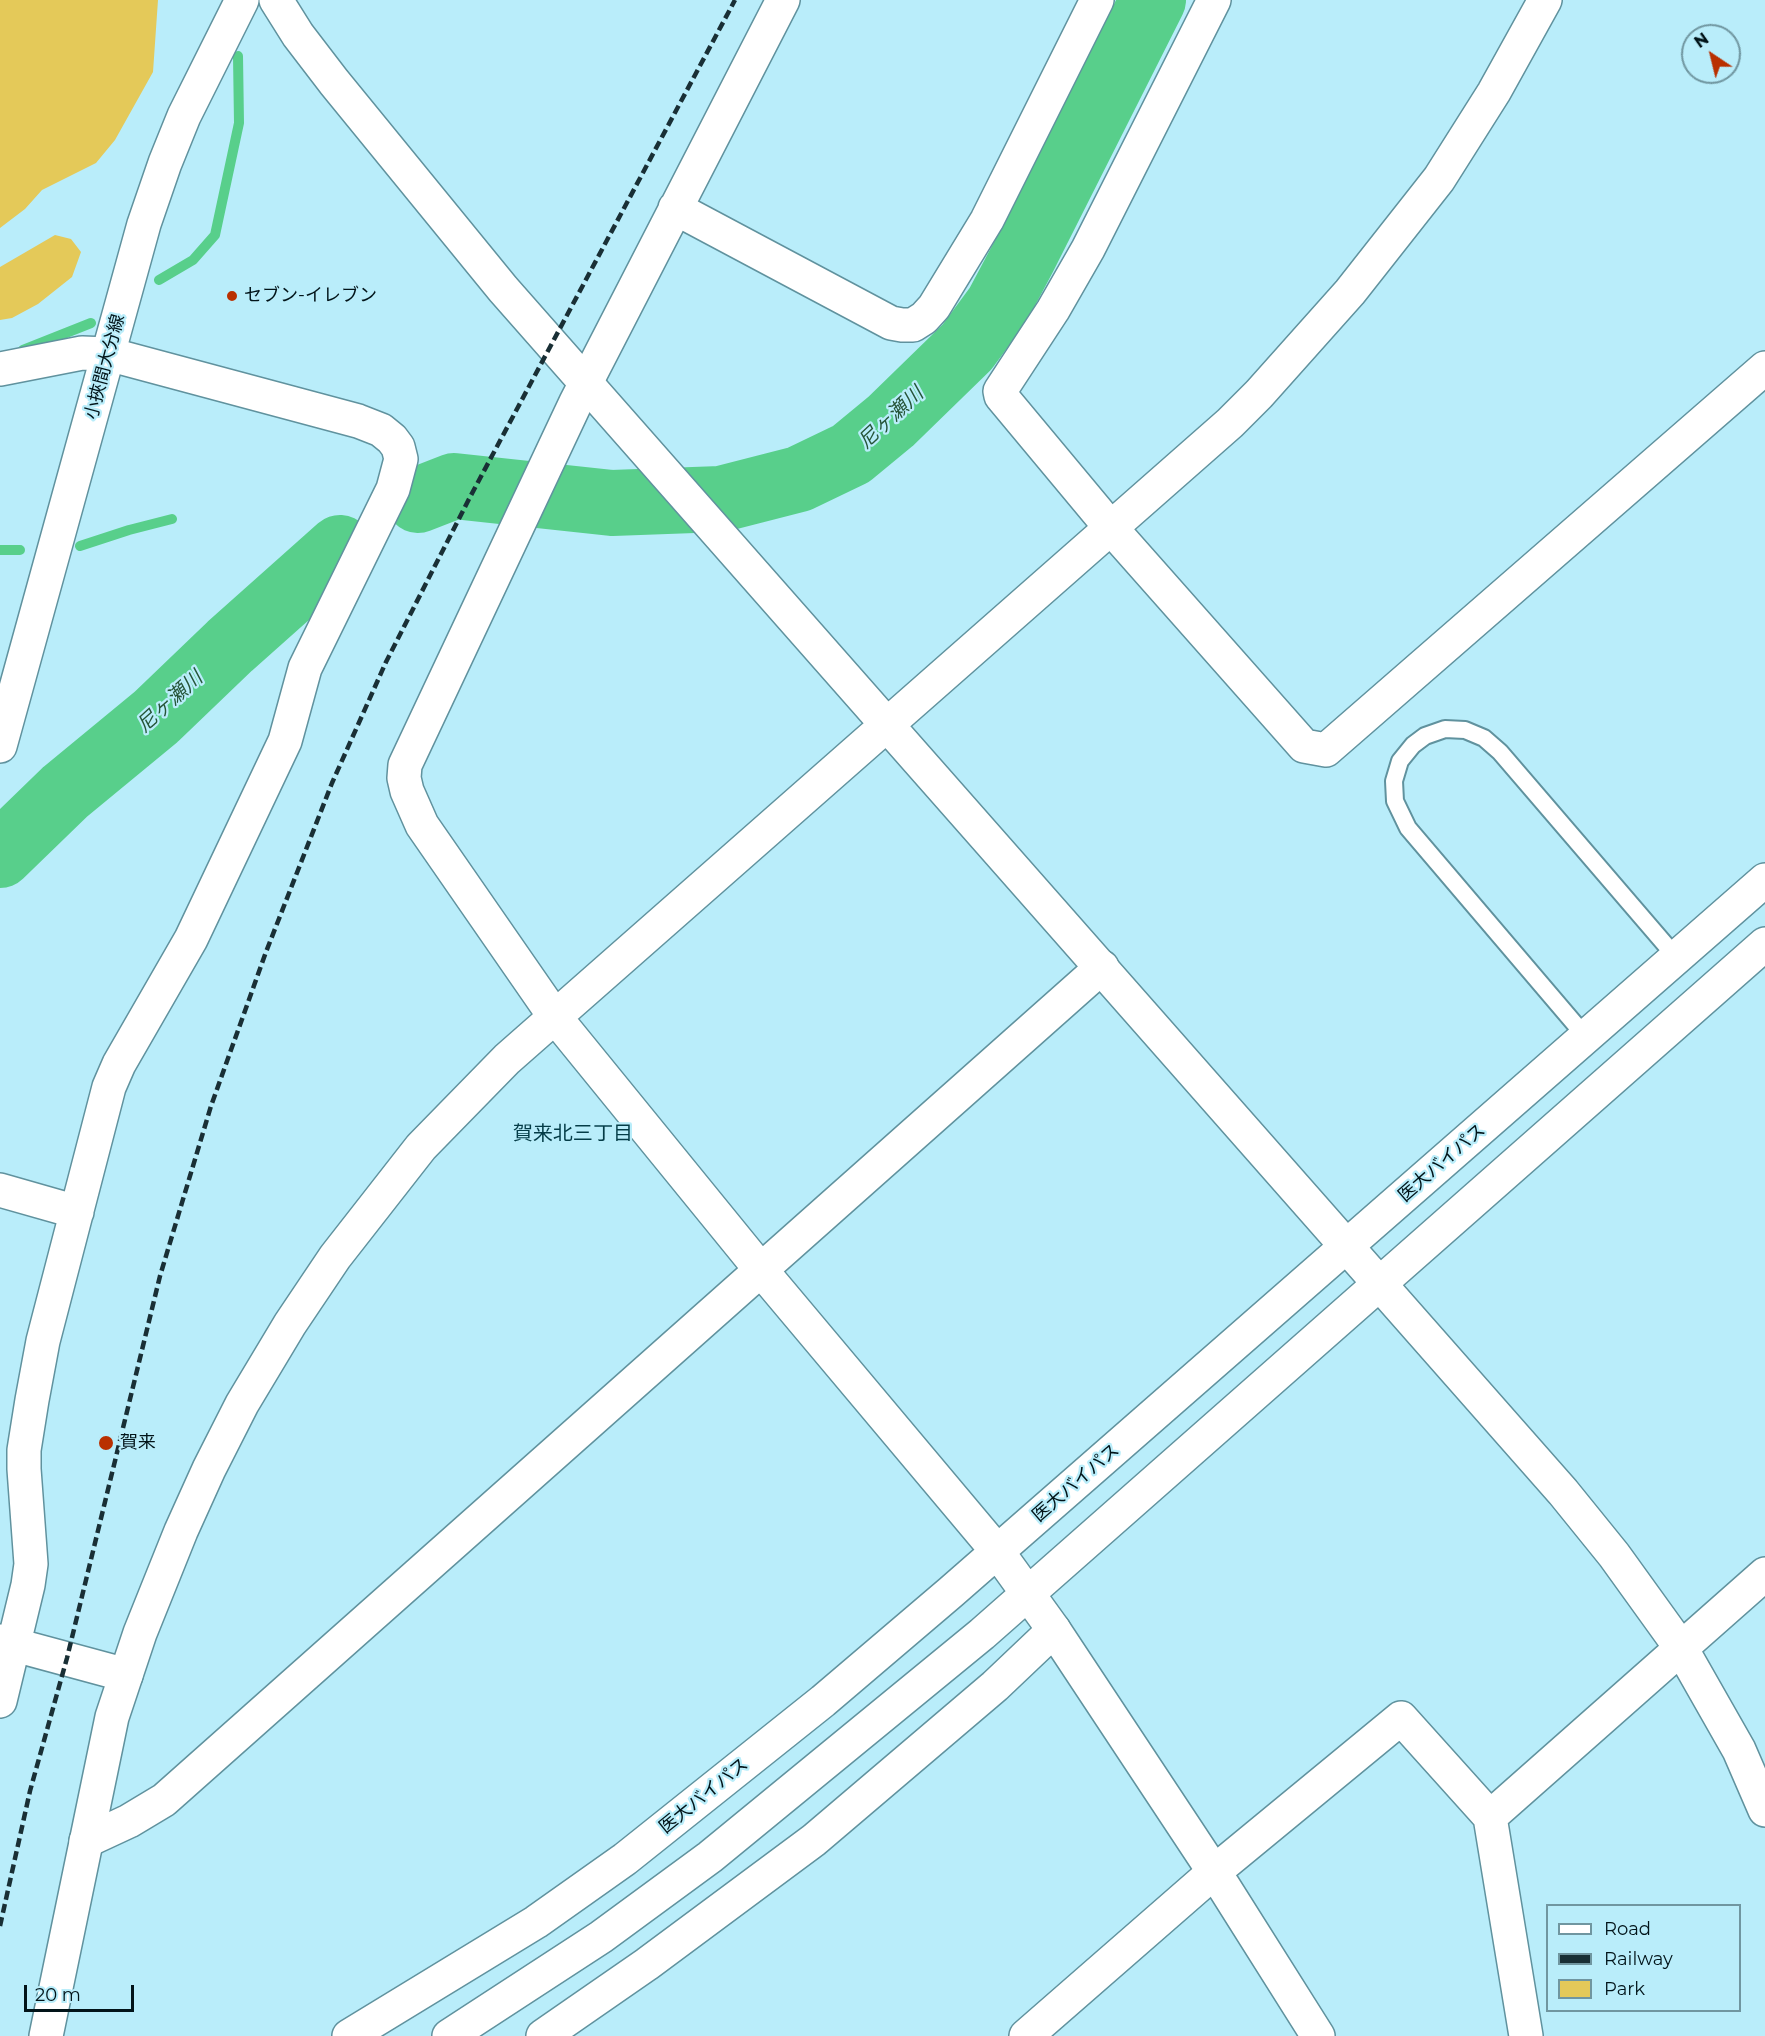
<!DOCTYPE html>
<meta charset="utf-8">
<style>
body{margin:0}
#map{position:relative;width:1765px;height:2036px;overflow:hidden;background:#b9edfa;font-family:Montserrat,sans-serif}
canvas{display:block}
.legend{position:absolute;left:1546px;top:1904px;width:195px;height:108px;box-sizing:border-box;background:#b9edfa;border:2px solid #7096a0;margin:0;padding:8px 10px;list-style:none;font-size:18px;color:#021419}
.legend li{display:flex;align-items:center;gap:12px;height:30px}
.legend b{width:30px;border:2px solid #7096a0}
.north{position:absolute;left:1681px;top:24px;width:60px;height:60px;box-sizing:border-box;background:#b9edfa;border:2px solid #7096a0;border-radius:50%;rotate:325deg;font-size:16px;font-weight:700;line-height:24px;text-align:center;color:#021419}
.north::after{content:'';display:block;margin:auto;width:21px;height:27px;background:#b93000;clip-path:polygon(50% 0,100% 100%,50% 72%,0 100%)}
.scale{position:absolute;left:24px;top:1985px;width:110px;height:27px;box-sizing:border-box;border:3px solid #021419;border-top:0;padding-left:8px;font-size:18px;line-height:21px;white-space:nowrap;color:#021419;-webkit-text-stroke:4px #b9edfa;paint-order:stroke}
</style>
<div id="map">
<canvas width="1765" height="2036"></canvas>
<ul class="legend">
<li><b style="height:8px;background:#fff"></b>Road</li>
<li><b style="height:8px;background:#192f35"></b>Railway</li>
<li><b style="height:16px;background:#e4c959"></b>Park</li>
</ul>
<div class="north">N</div>
<div class="scale">20 m</div>
</div>
<script>
const c = document.querySelector('canvas').getContext('2d');
c.lineJoin = 'round';
function fill(path, color) {
  c.fillStyle = color;
  c.fill(path, 'evenodd');
}
function shape(rows) {
  const path = new Path2D();
  for (const r of rows) {
    path.moveTo(r[0], r[1]);
    for (let i = 2; i < r.length; i += 2) path.lineTo(r[i], r[i + 1]);
  }
  return path;
}
function trace(path, color, width, dash) {
  c.strokeStyle = color;
  c.lineWidth = width;
  c.lineCap = dash ? 'butt' : 'round';
  c.setLineDash(dash || []);
  c.stroke(path);
}
function write(font, color, halo, rows, align = 'center') {
  c.font = font + ' Montserrat,"Noto Sans JP",sans-serif';
  c.lineWidth = 4.5;
  c.setLineDash([]);
  c.textBaseline = 'middle';
  c.strokeStyle = halo;
  c.fillStyle = color;
  for (const [text, x, y, turn = 0] of rows) {
    c.save();
    c.translate(x, y);
    c.rotate((+turn || 0) * Math.PI / 180);
    c.textAlign = isNaN(turn) ? turn : align;
    if (halo) c.strokeText(text, 0, 0);
    c.fillText(text, 0, 0);
    c.restore();
  }
}
const green = shape([
 [0,0,158,0,153,72,115,140,96,163,42,190,25,209,0,228],
 [55,235,71,239,81,252,72,277,38,304,12,318,0,320,0,267]
]);
const stream = shape([
 [159,280,193,260,215,235,239,123,238,56],
 [23,350,91,323],
 [80,546,129,530,172,519],
 [0,550,20,550]
]);
const river = shape([
 [418,500,454,486,612,503,721,499,799,479,851,454,891,421,967,347,998,305,1024,256,1153,0],
 [0,855,65,792,156,717,230,646,340,548]
]);
const lane = shape([
 [1586,1037,1408,828,1395,801,1394,781,1400,761,1413,745,1425,736,1445,729,1465,730,1484,738,1500,752,1676,957]
]);
const street = shape([
 [1214,0,1088,249,1053,310,1000,391,1001,396,1111,528,1304,746,1326,750,1765,368],
 [675,208,891,323,902,325,913,325,924,318,934,307,987,220,1097,0],
 [0,369,82,353,108,354,358,421,381,430,392,439,398,447,401,459,393,489,305,668,285,741,191,939,119,1064,109,1087,43,1341,32,1400,24,1450,24,1469,31,1564,28,1585,0,1701],
 [555,1017,422,825,407,791,404,778,405,765,576,402,783,0],
 [0,1190,77,1212],
 [0,1641,126,1675],
 [1490,1817,1765,1574],
 [86,1841,129,1821,164,1800,1102,967],
 [543,2036,647,1964,814,1840,995,1686,1054,1630],
 [1026,2036,1214,1872,1401,1718,1490,1817,1526,2036]
]);
const secondary = shape([
 [276,0,298,35,334,82,503,289,1563,1492,1614,1555,1681,1648,1739,1750,1765,1810],
 [0,746,144,224,165,163,184,116,242,0],
 [555,1017,761,1270,997,1551,1054,1630,1224,1887,1318,2036],
 [46,2036,112,1717,140,1633,181,1531,209,1469,242,1404,290,1324,335,1257,421,1147,507,1059,1230,423,1259,394,1350,292,1439,179,1494,92,1545,0],
 [349,2036,536,1922,625,1859,823,1701,951,1592,1765,880],
 [449,2036,601,1937,710,1857,982,1634,1765,944]
]);
const rail = shape([
 [0,1926,30,1791,67,1658,160,1276,211,1106,266,952,332,783,386,662,469,499,735,0]
]);
const markers = [
 [232,296,6,"#b93000"],
 [106,1443,8,"#b93000"]
];
const poiNames = [
 ["セブン-イレブン",244,296],
 ["賀来",120,1443]
];
const streetNames = [
 ["小挾間大分線",105,367,-75],
 ["医大バイパス",1442,1163,-41],
 ["医大バイパス",1076,1483,-41],
 ["医大バイパス",704,1796,-39]
];
const waterNames = [
 ["尼ヶ瀬川",891,418,-43],
 ["尼ヶ瀬川",170,702,-42]
];
const neighbourhoodNames = [
 ["賀来北三丁目",573,1134]
];
fill(green, '#e4c959');
trace(stream, '#58cf8b', 10);
trace(river, '#58cf8b', 66);
trace(lane, '#60929e', 20);
trace(street, '#60929e', 36);
trace(secondary, '#60929e', 36);
trace(lane, '#fff', 16);
trace(street, '#fff', 33);
trace(secondary, '#fff', 33);
trace(rail, '#192f35', 4.5, [9, 4.5]);
for (const [x, y, r, color] of markers) {
  const dot = new Path2D();
  dot.arc(x, y, r, 0, 2 * Math.PI);
  c.fillStyle = color;
  c.fill(dot);
  trace(dot, '#b9edfa', 2);
}
write('18px', '#021419', '#b9edfa', poiNames, 'left');
write('18px', '#021419', '#b9edfa', streetNames);
write('italic 20px', '#265539', '#b9edfa', waterNames);
write('20px', '#043c47', '#b9edfa', neighbourhoodNames);
</script>
